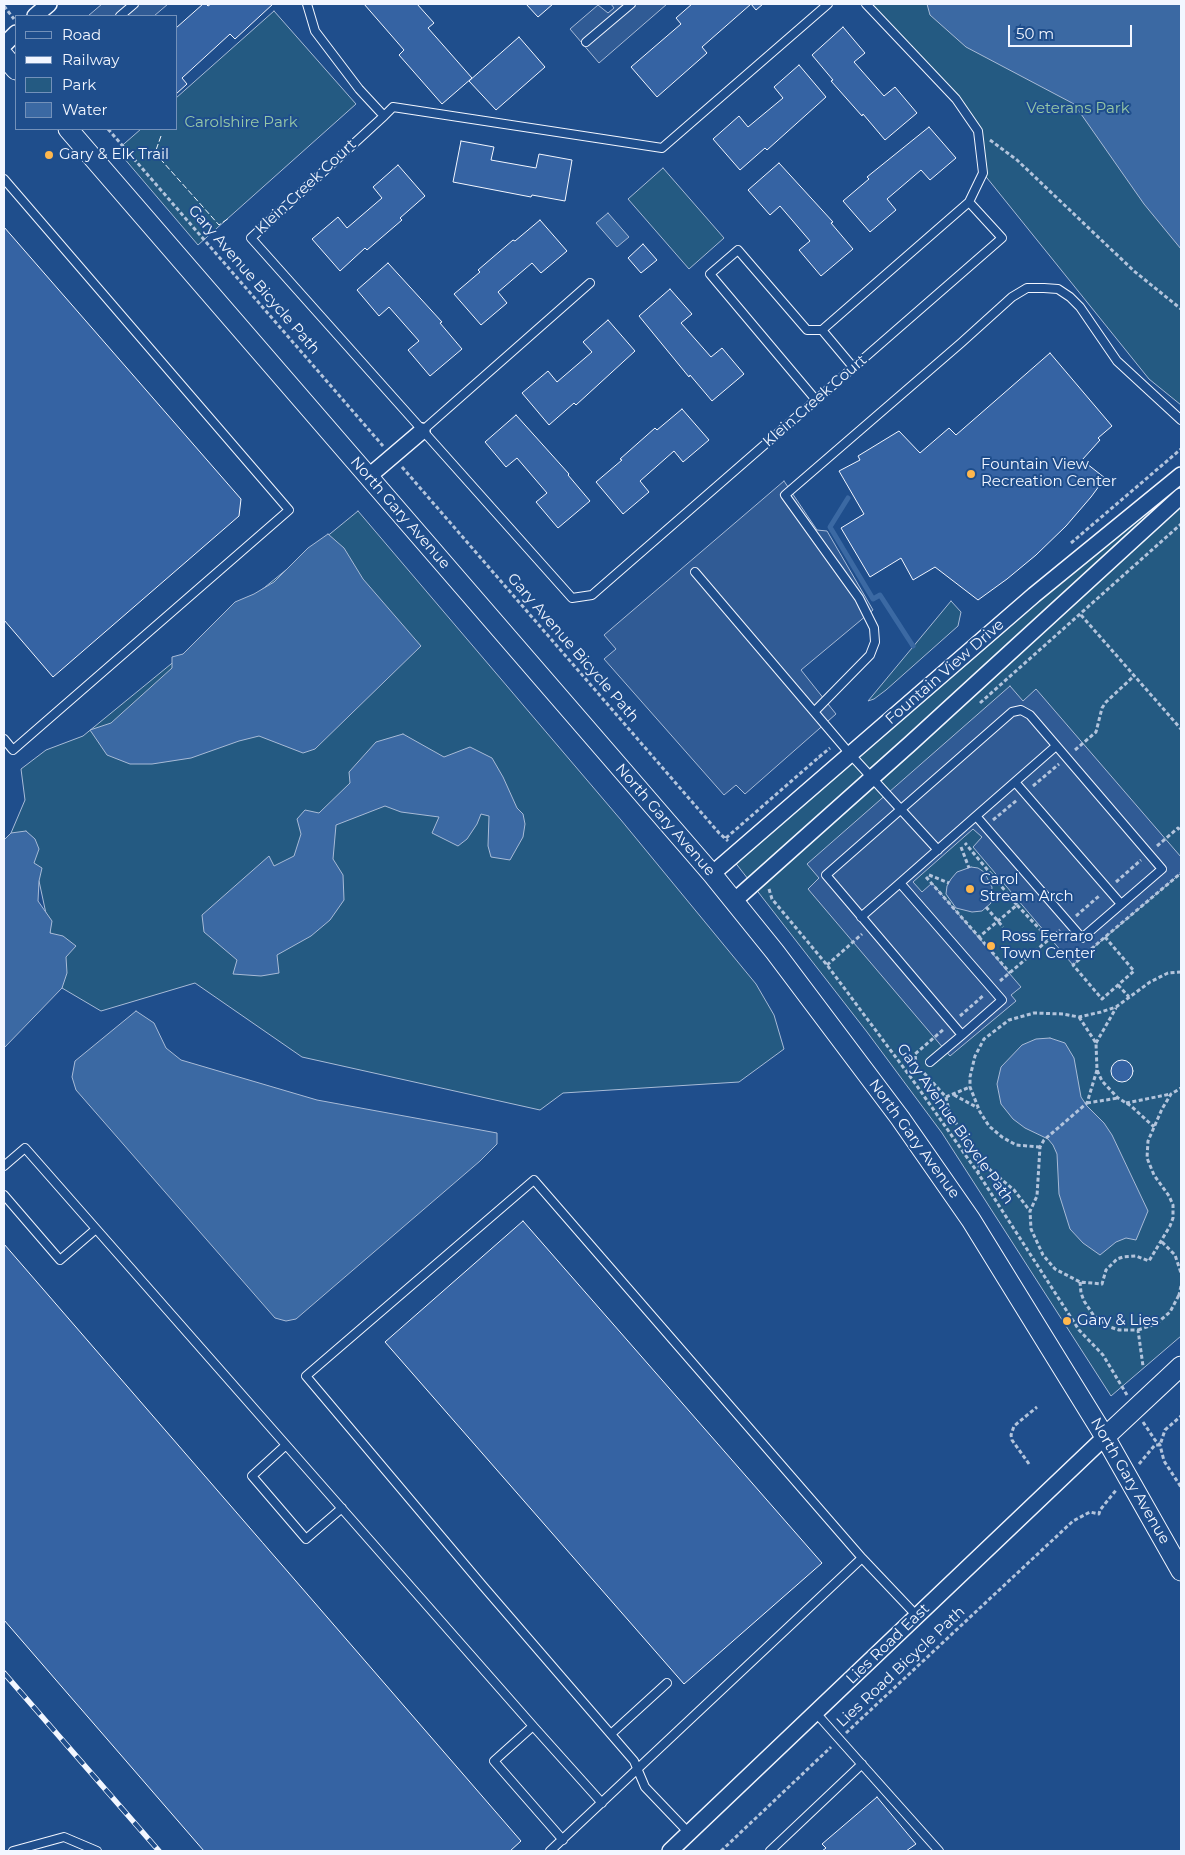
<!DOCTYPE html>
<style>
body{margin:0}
#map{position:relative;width:1185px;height:1855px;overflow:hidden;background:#1f4e8c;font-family:Montserrat,sans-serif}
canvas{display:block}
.frame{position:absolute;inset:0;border:5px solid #f2f6ff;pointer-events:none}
.legend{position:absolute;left:15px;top:15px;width:162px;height:115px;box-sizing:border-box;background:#1f4e8c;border:1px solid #7391ba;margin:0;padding:6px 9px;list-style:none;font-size:15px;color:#f2f6ff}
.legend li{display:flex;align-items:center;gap:10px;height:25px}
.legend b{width:25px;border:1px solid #7391ba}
.scale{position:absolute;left:1008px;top:25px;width:124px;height:22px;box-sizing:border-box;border:2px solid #f2f6ff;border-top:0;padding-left:6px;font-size:15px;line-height:18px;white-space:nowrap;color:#f2f6ff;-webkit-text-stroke:4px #1f4e8c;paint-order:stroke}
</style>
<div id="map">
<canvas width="1185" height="1855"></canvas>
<div class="frame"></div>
<ul class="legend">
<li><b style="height:6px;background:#1f4e8c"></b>Road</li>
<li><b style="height:6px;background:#f2f6ff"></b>Railway</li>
<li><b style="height:14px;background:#245a82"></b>Park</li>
<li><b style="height:14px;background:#3b69a3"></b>Water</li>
</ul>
<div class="scale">50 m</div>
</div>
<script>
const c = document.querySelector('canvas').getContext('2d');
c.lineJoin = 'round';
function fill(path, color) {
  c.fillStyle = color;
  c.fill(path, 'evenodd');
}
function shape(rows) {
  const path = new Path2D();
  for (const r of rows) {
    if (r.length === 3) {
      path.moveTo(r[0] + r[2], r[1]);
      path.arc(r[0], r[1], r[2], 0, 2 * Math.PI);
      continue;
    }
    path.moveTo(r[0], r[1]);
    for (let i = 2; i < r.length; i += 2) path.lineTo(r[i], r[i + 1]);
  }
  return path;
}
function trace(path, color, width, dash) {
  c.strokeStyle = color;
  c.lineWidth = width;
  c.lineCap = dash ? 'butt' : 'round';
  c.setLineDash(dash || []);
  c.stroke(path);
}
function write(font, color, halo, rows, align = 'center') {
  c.font = font + ' Montserrat,sans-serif';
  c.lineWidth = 4;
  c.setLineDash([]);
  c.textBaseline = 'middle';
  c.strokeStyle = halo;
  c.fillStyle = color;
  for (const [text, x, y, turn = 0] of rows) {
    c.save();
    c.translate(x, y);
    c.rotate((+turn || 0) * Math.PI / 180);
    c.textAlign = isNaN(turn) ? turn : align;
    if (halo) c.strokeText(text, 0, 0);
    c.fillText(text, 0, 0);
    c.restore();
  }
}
const green = shape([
 [866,4,1181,4,1181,405,1149,379,983,173,978,131,956,99,866,4],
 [274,11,356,104,198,245,117,150,141,129,176,129,176,98,274,11],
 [663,168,724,238,689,269,628,199,663,168],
 [1181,477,1181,1336,1111,1396,942,1133,867,1032,734,861,1181,477],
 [358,511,621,820,756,984,774,1015,784,1049,739,1082,563,1093,540,1110,302,1057,195,983,101,1011,62,988,39,881,11,833,25,800,21,769,46,750,83,736,358,511],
 [951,601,961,612,958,626,886,690,874,699,868,701,951,601]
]);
const parking = shape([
 [102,4,168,4,154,16,88,16,102,4],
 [611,4,667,4,599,63,570,29,598,5,608,13,614,8,611,4],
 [784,481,817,530,827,531,873,610,801,670,836,714,745,794,736,785,724,795,604,659,616,649,604,635,784,481],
 [1010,686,1023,701,1036,689,1181,857,1181,873,1073,965,973,847,982,837,973,829,913,882,922,892,932,883,1021,987,1011,995,1016,1001,950,1056,808,889,819,878,807,864,1010,686],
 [971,867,978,868,984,872,992,887,991,903,982,911,972,912,956,908,946,894,947,886,951,879,957,872,971,867]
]);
const water = shape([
 [927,4,1181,4,1181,249,1144,204,1074,104,966,47,930,15,927,4],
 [608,213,629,237,617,247,596,223,608,213],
 [328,534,344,548,363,579,421,646,315,749,303,753,259,736,239,741,191,758,152,764,130,764,107,755,90,730,111,723,172,668,172,657,183,654,235,602,254,594,274,582,308,548,328,534],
 [403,734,444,757,470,747,492,758,503,777,517,808,523,814,525,824,523,837,510,860,491,857,488,846,489,816,481,814,477,824,467,839,458,846,432,833,439,817,401,812,385,806,336,825,333,859,343,875,344,900,330,920,311,936,277,955,279,973,261,976,233,974,237,960,204,932,202,915,269,856,274,866,294,856,301,834,297,819,305,810,319,813,350,783,349,772,376,742,403,734],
 [26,831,35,839,39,849,34,863,42,868,39,881,38,901,52,921,50,933,63,936,76,946,66,957,67,973,62,988,4,1048,4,840,11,833,26,831],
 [136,1011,154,1023,166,1048,181,1060,317,1100,497,1133,497,1144,480,1161,296,1319,286,1321,275,1318,76,1090,72,1077,75,1061,136,1011],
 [1050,1038,1065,1043,1074,1058,1081,1097,1087,1106,1104,1123,1112,1135,1148,1211,1136,1240,1126,1238,1116,1242,1100,1255,1083,1243,1070,1229,1059,1194,1057,1154,1053,1145,1048,1139,1025,1128,1013,1119,1001,1104,997,1084,1001,1067,1022,1045,1036,1039,1050,1038]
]);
const stream = shape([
 [848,498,830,527,873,599,880,595,913,646]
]);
const building = shape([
 [203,4,206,4,208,6,211,4,273,4,235,39,230,34,182,78,187,84,176,94,176,28,203,4],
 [364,4,417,4,434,23,428,28,472,78,442,104,399,55,404,50,364,4],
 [526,4,553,4,538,17,526,4],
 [692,4,763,4,756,10,751,4,702,47,707,53,657,97,631,67,681,24,676,18,692,4],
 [843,27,865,53,854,62,884,96,895,87,917,113,885,140,863,114,862,116,831,81,833,80,812,55,843,27],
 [519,37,545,67,496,110,469,81,519,37],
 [799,65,826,97,767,150,765,148,740,170,713,139,739,116,748,127,783,98,774,87,799,65],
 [929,127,956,158,930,180,921,170,887,199,896,210,870,232,843,201,869,179,867,177,929,127],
 [461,141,494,147,491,160,536,168,539,154,572,160,565,201,532,195,531,197,453,182,461,141],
 [779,163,833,222,831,223,853,249,821,276,799,250,810,241,780,206,770,215,748,190,779,163],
 [398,165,425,196,400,218,402,220,367,250,365,248,340,271,312,239,338,217,347,228,382,198,373,187,398,165],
 [540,220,567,251,541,273,532,263,498,292,507,303,481,325,454,294,480,272,478,270,513,240,515,241,540,220],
 [4,227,241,499,239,516,53,677,4,620,4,227],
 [643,244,657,260,641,273,628,258,643,244],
 [388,263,442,322,440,323,462,349,430,376,408,350,419,341,389,307,379,316,357,290,388,263],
 [670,289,692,314,681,323,711,357,722,348,744,374,712,401,690,375,689,377,639,316,670,289],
 [608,320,635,351,576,405,574,403,549,425,522,393,548,371,557,382,592,352,583,342,608,320],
 [1050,353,1112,426,1098,438,1100,440,1082,460,1105,478,1091,497,1066,526,1036,555,1007,579,978,600,935,567,913,580,901,558,870,577,841,528,864,514,839,471,860,460,858,456,899,431,920,453,949,428,956,435,1050,353],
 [682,409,709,440,683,462,674,451,640,481,649,492,623,514,596,482,622,460,620,459,655,428,657,430,682,409],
 [516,415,569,474,568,475,590,501,558,528,536,502,547,493,517,458,506,467,485,442,516,415],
 [1122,1071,11],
 [523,1221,822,1563,684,1684,385,1342,523,1221],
 [4,1244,521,1841,510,1851,204,1851,4,1620,4,1244],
 [877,1797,916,1844,906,1851,822,1851,826,1848,822,1844,877,1797]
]);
const path = shape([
 [4,6,14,19],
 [108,129,383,446],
 [990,140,1017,160,1134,271,1181,309],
 [402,467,719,833,728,841],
 [1071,543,1181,449],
 [1081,615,1181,729],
 [980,703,1181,524],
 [1075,750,1096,732,1102,708,1106,702,1135,675],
 [819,757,830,748],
 [1033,786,1059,764],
 [993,820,1017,800],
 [726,838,819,757,820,758],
 [1157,846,1178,828,1181,832],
 [961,847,969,868],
 [929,875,949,883],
 [926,877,979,937,1017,905,965,843],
 [1116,882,1141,860],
 [769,889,772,899,827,965,912,1079,978,1173,1079,1330,1103,1355,1127,1395],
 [1017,905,1049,939],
 [986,907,1003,927],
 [1076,916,1099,896],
 [979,937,1010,973],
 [1105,937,1134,971,1102,999,1073,965,1105,937,1181,873],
 [827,965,862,934],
 [1000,981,1060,930],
 [1118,985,1129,997],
 [960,1016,984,995],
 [1079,1017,1096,1043,1097,1070,1102,1081,1118,1098,1131,1106,1154,1127],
 [1096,1043,1116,1008],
 [918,1066,916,1063,915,1054,944,1029],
 [1097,1070,1087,1103,1044,1140,1040,1147,1037,1196,1030,1211,1031,1229,1043,1255,1055,1269,1080,1282,1102,1284,1106,1270,1117,1259,1123,1257,1136,1256,1149,1261,1170,1226,1173,1218,1173,1205,1169,1196,1154,1175,1147,1158,1148,1141,1162,1109,1171,1094,1181,1088],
 [924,1073,946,1097,949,1111,969,1146,988,1168,1014,1190,1030,1211],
 [954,1095,978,1108],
 [946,1097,970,1087],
 [1087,1103,1118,1098],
 [1126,1103,1171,1094],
 [1040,1147,1016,1145,1002,1137,989,1126,980,1112,970,1087,970,1077,975,1056,984,1039,1009,1020,1034,1013,1063,1014,1079,1017,1101,1012,1116,1007,1150,982,1168,973,1181,972],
 [977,1158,980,1163,978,1173],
 [1162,1242,1175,1255,1181,1273],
 [1080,1282,1081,1293,1084,1301,1094,1316,1110,1327,1119,1330,1138,1330,1143,1366],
 [1181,1286,1179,1295,1181,1296],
 [1138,1330,1156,1324,1170,1312,1179,1295],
 [1143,1422,1155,1440,1160,1445,1164,1461,1181,1487],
 [1029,1464,1012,1440,1011,1435,1014,1426,1037,1407],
 [1139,1464,1155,1445,1160,1445,1165,1430,1181,1416],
 [846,1733,1073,1521,1090,1512,1099,1514,1100,1510,1117,1489],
 [721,1851,831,1747]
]);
const service = shape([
 [307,4,315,31,359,89,384,116,251,238,572,598,592,595,1002,238,969,202],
 [120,16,134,4],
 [586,42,631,4],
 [384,116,393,107,662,148,828,4],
 [4,179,289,510,13,750,4,739],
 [853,367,822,330,969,202,983,173,978,131,956,99,866,4],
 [816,400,710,274,738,250,807,330,822,330],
 [422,431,590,283],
 [695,572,850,754,938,850],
 [815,711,870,655,875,642,874,628,859,598,785,495,961,343,1012,297,1027,288,1044,288,1058,289,1070,297,1080,307,1117,361,1181,420],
 [1015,782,1121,904],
 [976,816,1056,746],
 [861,917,900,883],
 [930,1062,962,1035,1002,1000,900,883,976,816,1082,938,1162,869,1030,715,1021,710,1012,712,826,875,962,1035],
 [4,1166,25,1148,533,1726],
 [4,1195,60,1260,96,1229],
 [286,1445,252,1476,306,1539,342,1508],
 [816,1713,939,1851],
 [611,1734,667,1683],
 [689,1833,645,1787,634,1761,483,1586,306,1376,534,1180,862,1558,917,1616],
 [563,1840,494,1761,533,1726,602,1803],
 [13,1851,64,1837,97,1851],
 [550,1851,862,1558],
 [770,1851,862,1764]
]);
const minor = shape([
 [35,16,49,4],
 [4,45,16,33],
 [368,477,422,431],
 [712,874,1034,595,1181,475],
 [734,901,911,743,1181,496],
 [670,1851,1105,1437]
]);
const tertiary = shape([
 [4,56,16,70],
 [68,129,712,874,775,952,900,1118,971,1220,1105,1437,1181,1571],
 [1105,1437,1181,1366]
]);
const rail = shape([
 [4,1673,159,1851]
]);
const fence = shape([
 [161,136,155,153,219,225,229,218]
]);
const markers = [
 [49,155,5,"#ffb74d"],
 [971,474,5,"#ffb74d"],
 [970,889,5,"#ffb74d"],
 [991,946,5,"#ffb74d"],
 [1067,1321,5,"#ffb74d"]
];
const parkNames = [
 ["Veterans Park",1078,109],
 ["Carolshire Park",241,123]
];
const poiNames = [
 ["Gary & Elk Trail",59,155],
 ["Fountain View",981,465],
 ["Recreation Center",981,482],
 ["Carol",980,880],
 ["Stream Arch",980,897],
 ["Ross Ferraro",1001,937],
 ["Town Center",1001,954],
 ["Gary & Lies",1077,1321]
];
const streetNames = [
 ["Klein Creek Court",306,187,-43],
 ["Gary Avenue Bicycle Path",254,280,49],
 ["Klein Creek Court",815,401,-41],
 ["North Gary Avenue",400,513,49],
 ["Gary Avenue Bicycle Path",573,648,49],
 ["Fountain View Drive",945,672,-41],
 ["North Gary Avenue",665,820,49],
 ["Gary Avenue Bicycle Path",955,1124,55],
 ["North Gary Avenue",914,1139,54],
 ["North Gary Avenue",1130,1481,60],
 ["Lies Road East",888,1644,-44],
 ["Lies Road Bicycle Path",901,1667,-43]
];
fill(green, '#245a82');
trace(green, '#a8bbd7', 1);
fill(parking, '#305b95');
trace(parking, '#a8bbd7', 1);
fill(water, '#3b69a3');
trace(water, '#a8bbd7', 1);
trace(stream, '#3b69a3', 5);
fill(building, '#3563a3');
trace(building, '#f2f6ff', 1);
trace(service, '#f2f6ff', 10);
trace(minor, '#f2f6ff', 18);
trace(tertiary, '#f2f6ff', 21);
trace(path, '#b3c4dc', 3, [4, 2.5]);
trace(service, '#1f4e8c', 8);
trace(minor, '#1f4e8c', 15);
trace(tertiary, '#1f4e8c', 19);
trace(rail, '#f2f6ff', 5.5);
trace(rail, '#1f4e8c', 4, [11]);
trace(fence, '#f2f6ff', 1, [6, 2.5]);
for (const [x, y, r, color] of markers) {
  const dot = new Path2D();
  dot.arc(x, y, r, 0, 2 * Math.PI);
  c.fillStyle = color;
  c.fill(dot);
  trace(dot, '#1f4e8c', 2);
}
write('15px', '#97c8a6', '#1f4e8c', parkNames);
write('15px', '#f2f6ff', '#1f4e8c', poiNames, 'left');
write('15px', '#f2f6ff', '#1f4e8c', streetNames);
</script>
